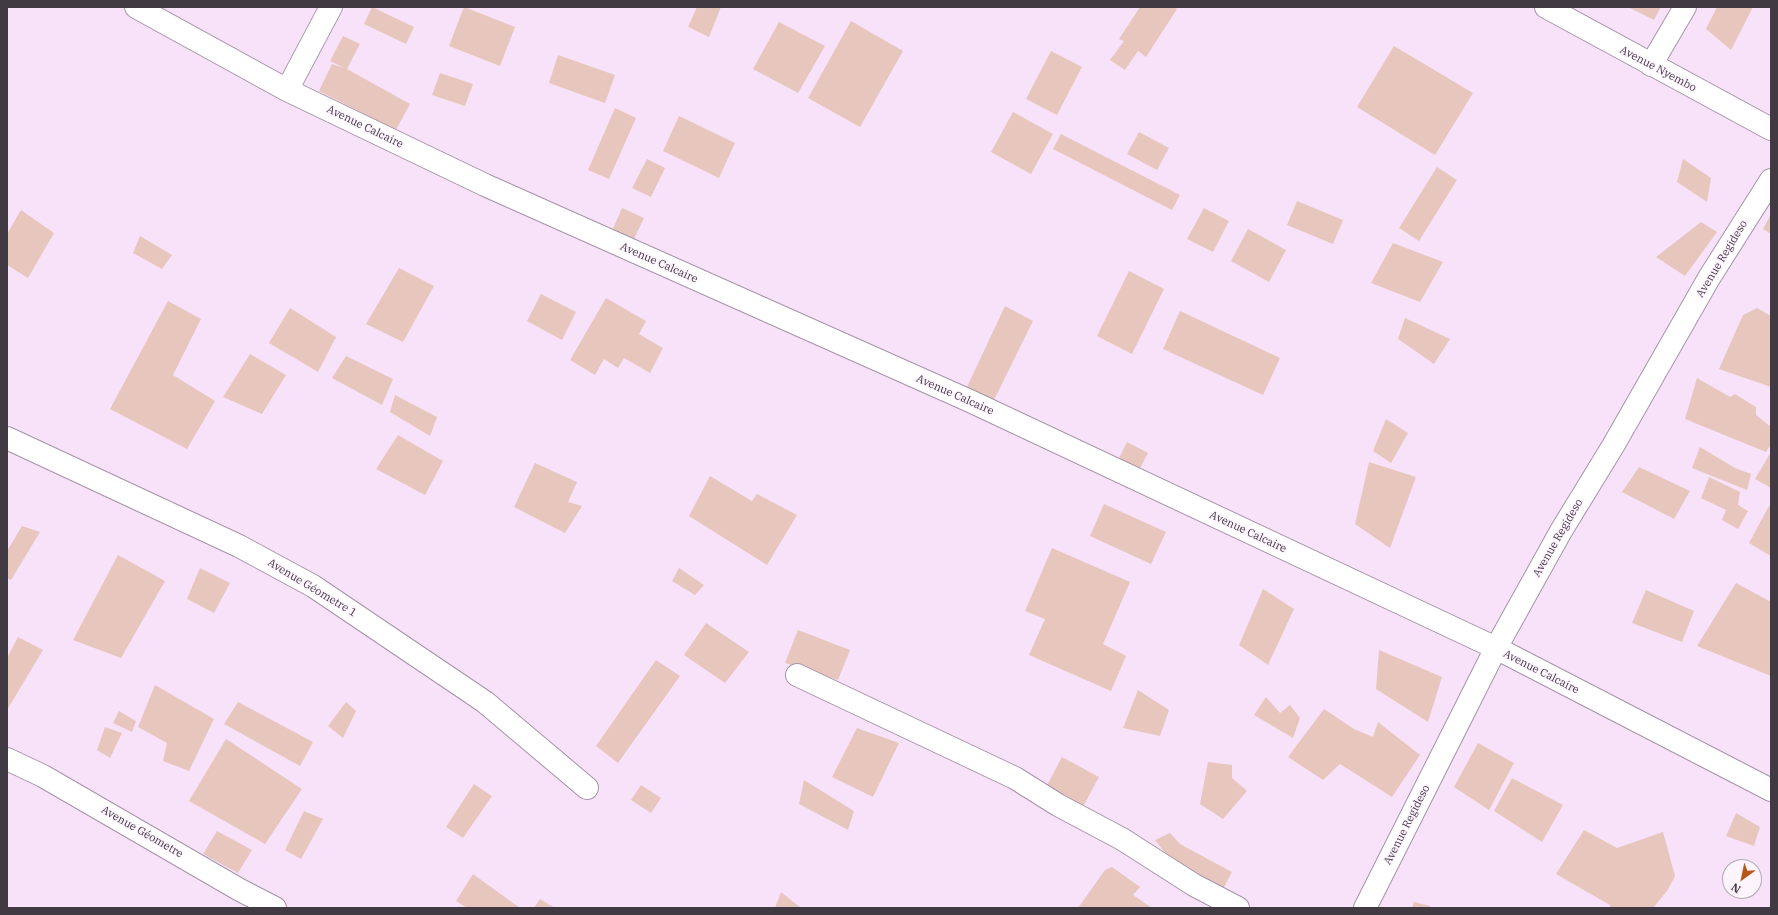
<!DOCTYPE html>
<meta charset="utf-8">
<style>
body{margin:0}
#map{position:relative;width:1778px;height:915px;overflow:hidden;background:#f7e2fa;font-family:"IBM Plex Serif",serif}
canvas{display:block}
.frame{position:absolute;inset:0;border:8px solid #423a43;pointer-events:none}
.north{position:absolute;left:1722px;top:859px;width:40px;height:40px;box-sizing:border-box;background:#fdf4fe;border:1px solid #b2aab3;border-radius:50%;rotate:213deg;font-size:11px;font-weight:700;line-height:16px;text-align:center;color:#423a43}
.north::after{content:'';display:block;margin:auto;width:14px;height:18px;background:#b9571a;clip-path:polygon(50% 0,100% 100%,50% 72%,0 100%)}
</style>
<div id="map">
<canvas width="1778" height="915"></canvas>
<div class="frame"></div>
<div class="north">N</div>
</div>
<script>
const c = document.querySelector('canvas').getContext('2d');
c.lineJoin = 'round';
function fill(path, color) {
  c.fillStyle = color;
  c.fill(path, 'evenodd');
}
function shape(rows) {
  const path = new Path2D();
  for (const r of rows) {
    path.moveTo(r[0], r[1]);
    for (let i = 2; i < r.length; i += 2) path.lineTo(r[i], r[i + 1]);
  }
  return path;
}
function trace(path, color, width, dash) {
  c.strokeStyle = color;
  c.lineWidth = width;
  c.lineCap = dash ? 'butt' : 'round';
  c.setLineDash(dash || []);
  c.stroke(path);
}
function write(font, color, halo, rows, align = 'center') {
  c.font = font + ' "IBM Plex Serif",serif';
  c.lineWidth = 3;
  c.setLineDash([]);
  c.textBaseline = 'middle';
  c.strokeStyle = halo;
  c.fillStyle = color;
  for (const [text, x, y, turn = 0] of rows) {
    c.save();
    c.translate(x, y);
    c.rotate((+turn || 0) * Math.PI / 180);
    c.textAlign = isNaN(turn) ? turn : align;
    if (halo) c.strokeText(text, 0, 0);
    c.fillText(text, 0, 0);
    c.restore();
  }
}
const building = shape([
 [372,7,414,27,406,44,364,24],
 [464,7,515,27,500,66,449,46],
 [697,7,721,7,709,37,688,27],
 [1140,7,1173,7,1177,9,1146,57,1138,51,1125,70,1110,60,1124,41,1119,39],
 [1628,7,1661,7,1654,20],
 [1717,7,1753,7,1731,50,1706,29],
 [851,21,903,51,860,127,808,98],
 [779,22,825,46,798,93,753,69],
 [343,36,360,44,347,69,410,104,396,130,319,91,332,64,344,68,330,61],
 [1394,46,1473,93,1435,155,1357,107],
 [1051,51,1082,67,1057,115,1026,99],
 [558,55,615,75,605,103,549,83],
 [440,73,473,84,465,106,432,95],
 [615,108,636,118,609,179,588,170],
 [1013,112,1053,134,1031,174,991,152],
 [679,116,735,143,719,178,663,151],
 [1139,132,1169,148,1157,170,1127,154],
 [1061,134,1180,195,1172,210,1053,149],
 [647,159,665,168,651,197,632,188],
 [1683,159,1711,178,1707,202,1677,182],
 [1437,167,1457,180,1419,241,1399,228],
 [1297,201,1343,220,1333,244,1287,225],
 [622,208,644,218,633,241,612,231],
 [1204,208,1229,221,1213,252,1187,239],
 [21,210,54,233,28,278,7,265,7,234],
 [1771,214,1771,234,1763,229],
 [1701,222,1717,232,1685,276,1656,257],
 [1248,229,1286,250,1269,282,1231,261],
 [140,236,172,255,162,269,133,253],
 [1393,243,1443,262,1420,302,1371,283],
 [399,268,434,286,403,342,366,324],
 [1129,271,1164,289,1132,354,1097,336],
 [541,294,576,312,562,340,527,321],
 [606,298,646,321,639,334,663,348,650,373,624,358,618,368,604,359,595,375,570,360],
 [168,301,201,319,173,375,215,401,187,449,110,409],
 [1005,306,1033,321,994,400,967,387],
 [290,308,336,337,318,372,269,343],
 [1757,308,1771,316,1771,387,1719,369,1743,315],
 [1180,311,1280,358,1263,395,1163,349],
 [1405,318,1450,339,1434,364,1398,339],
 [250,354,286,375,262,414,223,397],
 [346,356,393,379,382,405,332,378],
 [1697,378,1730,397,1735,394,1756,407,1756,415,1771,427,1771,444,1766,452,1685,419],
 [395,395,437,417,430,436,390,412],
 [1386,419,1408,433,1391,463,1373,451],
 [398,435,443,461,425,495,376,469],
 [1127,442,1148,453,1138,472,1117,462],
 [1700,447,1735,468,1751,474,1747,490,1692,468],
 [1771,452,1771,488,1755,479],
 [1369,462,1416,477,1390,548,1355,524],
 [535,463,577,482,568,502,582,506,565,533,514,507],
 [1639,467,1690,491,1674,519,1622,492],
 [710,476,752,501,757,494,797,515,767,565,689,516],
 [1709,477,1740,492,1738,505,1748,511,1738,529,1722,520,1726,510,1701,498],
 [1104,504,1166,532,1151,564,1090,536],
 [1769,506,1771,507,1771,556,1749,543],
 [22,526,40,532,11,580,7,578,7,551],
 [1052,548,1130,582,1103,644,1126,656,1111,691,1029,655,1045,619,1025,611],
 [118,555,165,581,121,658,73,640],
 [200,568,230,583,214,613,187,599],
 [679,568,704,585,695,595,672,581],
 [1736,583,1771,602,1771,676,1697,646],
 [1263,589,1294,609,1268,665,1239,645],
 [1646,590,1694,611,1682,642,1632,623],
 [706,623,749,652,725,683,684,655],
 [798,630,850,650,838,680,785,663],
 [18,637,43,650,7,710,7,658],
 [1379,650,1442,677,1428,722,1376,689],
 [656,660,680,676,618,763,596,746],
 [155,685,214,719,189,771,163,761,167,743,138,727],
 [1138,690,1169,710,1160,736,1123,728],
 [1266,697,1280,713,1290,705,1300,718,1293,738,1254,715],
 [238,702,313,742,300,766,224,724],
 [346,702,356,711,343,738,328,726],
 [1324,709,1354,729,1373,737,1378,722,1420,755,1392,797,1340,764,1323,780,1288,757],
 [119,711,136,721,132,732,113,723],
 [105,727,122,733,110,758,97,750],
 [857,728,899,743,873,797,832,777],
 [226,739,302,789,265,844,189,801],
 [1478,743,1514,763,1489,810,1454,787],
 [1062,757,1099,777,1080,812,1043,793],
 [1208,762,1232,765,1232,778,1247,791,1223,819,1200,804],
 [1512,778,1563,805,1542,842,1494,811],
 [804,780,854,811,848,830,799,804],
 [474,784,492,796,463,838,446,827],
 [641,785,661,798,651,813,631,800],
 [304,811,323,819,301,859,285,850],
 [1736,813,1760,827,1754,846,1726,836],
 [1584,830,1617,848,1663,832,1675,876,1667,891,1653,908,1610,908,1610,905,1556,874],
 [217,831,252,850,238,873,203,854],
 [1170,833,1180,844,1232,872,1221,893,1178,869,1155,840],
 [1112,867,1140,887,1133,895,1152,908,1078,908,1105,870],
 [473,874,520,908,467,908,456,901],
 [781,892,801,908,775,908],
 [540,899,555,908,534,908],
 [1414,902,1430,906,1430,908,1412,908]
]);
const minor = shape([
 [136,7,287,90,485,185,970,401,1496,648,1771,790],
 [1546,7,1771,129],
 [1651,65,1685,7],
 [287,90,331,7],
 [7,438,239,546,313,586,485,702,587,788],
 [797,675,1015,778,1058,805,1122,839,1194,885,1238,908],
 [7,759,43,776,240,890,275,908],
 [1365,908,1496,648,1561,531,1613,446,1709,278,1771,180]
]);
const streetNames = [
 ["Avenue Nyembo",1658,69,28],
 ["Avenue Calcaire",365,127,26],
 ["Avenue Regideso",1722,259,-59],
 ["Avenue Calcaire",659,263,24],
 ["Avenue Calcaire",955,395,24],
 ["Avenue Calcaire",1248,532,25],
 ["Avenue Regideso",1558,538,-60],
 ["Avenue Géometre 1",312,588,31],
 ["Avenue Calcaire",1541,672,27],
 ["Avenue Regideso",1407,825,-63],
 ["Avenue Géometre",142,832,30]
];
fill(building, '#e7c7bd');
trace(minor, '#a693a9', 24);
trace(minor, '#fff', 22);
write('11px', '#423a43', '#fdf4fe', streetNames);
</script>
